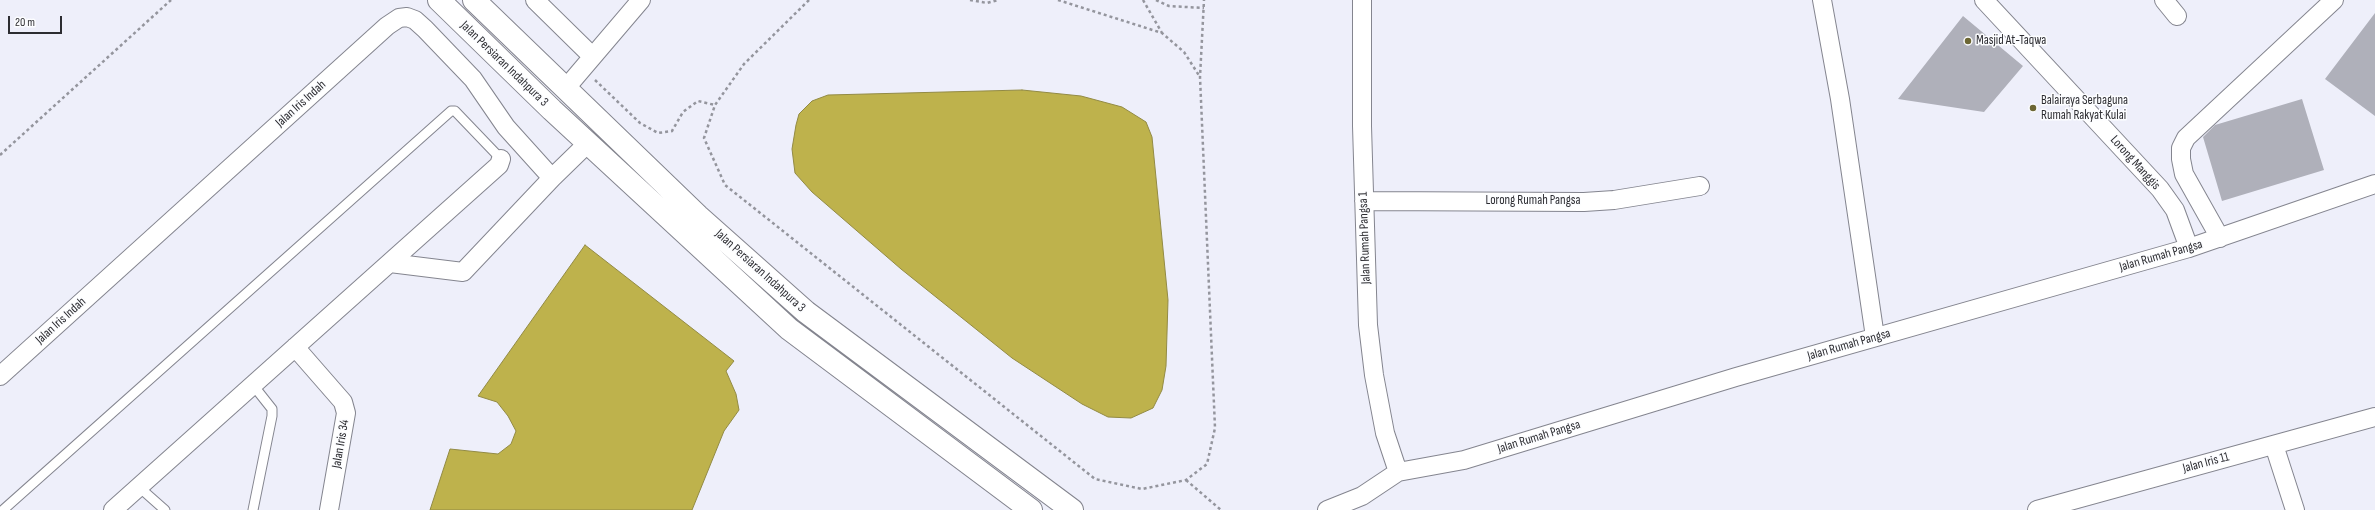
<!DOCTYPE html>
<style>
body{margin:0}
#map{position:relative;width:2375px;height:510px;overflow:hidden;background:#eeeffa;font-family:"Sofia Sans Condensed",sans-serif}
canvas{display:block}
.scale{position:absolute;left:8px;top:16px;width:54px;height:18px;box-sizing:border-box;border:2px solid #2c2c31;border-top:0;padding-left:5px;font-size:12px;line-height:14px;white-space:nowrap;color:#2c2c31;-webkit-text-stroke:3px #fcfdff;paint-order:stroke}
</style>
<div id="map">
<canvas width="2375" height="510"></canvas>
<div class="scale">20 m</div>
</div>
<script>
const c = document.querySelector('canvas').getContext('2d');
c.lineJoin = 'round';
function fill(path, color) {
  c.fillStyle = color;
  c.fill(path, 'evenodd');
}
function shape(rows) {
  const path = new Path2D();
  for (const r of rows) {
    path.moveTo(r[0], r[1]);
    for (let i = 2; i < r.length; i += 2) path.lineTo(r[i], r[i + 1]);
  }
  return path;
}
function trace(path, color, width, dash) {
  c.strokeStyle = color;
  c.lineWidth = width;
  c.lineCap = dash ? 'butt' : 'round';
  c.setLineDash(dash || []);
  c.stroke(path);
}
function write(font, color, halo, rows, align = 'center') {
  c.font = font + ' "Sofia Sans Condensed",sans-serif';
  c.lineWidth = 3;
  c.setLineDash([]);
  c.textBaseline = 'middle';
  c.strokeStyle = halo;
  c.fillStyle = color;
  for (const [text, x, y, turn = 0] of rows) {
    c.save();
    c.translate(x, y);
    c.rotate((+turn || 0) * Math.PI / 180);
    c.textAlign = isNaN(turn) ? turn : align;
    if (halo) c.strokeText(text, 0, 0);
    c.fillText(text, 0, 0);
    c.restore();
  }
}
const water = shape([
 [1022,90,1081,96,1122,107,1146,122,1152,137,1168,300,1166,366,1162,390,1153,408,1131,418,1108,417,1082,404,1012,358,901,269,812,192,795,173,792,149,796,125,799,114,812,101,828,95,1022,90],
 [585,245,734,361,726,371,736,394,739,410,724,431,692,510,430,510,450,449,498,454,511,444,516,431,508,416,497,402,478,396,585,245]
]);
const building = shape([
 [2375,13,2375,116,2325,79],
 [1963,16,2023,66,1984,112,1898,99],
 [2302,99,2324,170,2222,201,2203,137,2215,125]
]);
const path = shape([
 [809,0,744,64,715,105,704,138,725,185,1095,479,1142,489,1186,480,1207,464,1215,428,1200,77,1204,0],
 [970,0,987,3,998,0],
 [1058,0,1162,33,1184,52,1200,77],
 [1143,0,1162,33],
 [1156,0,1169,6,1204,8],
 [595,80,640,123,658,133,672,131,683,112,698,101,715,105],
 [0,155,171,0],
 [1186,480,1221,510]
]);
const service = shape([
 [139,487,165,510],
 [3,510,451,111,455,111,501,159],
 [253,510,272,416,272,409,253,385]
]);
const minor = shape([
 [535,0,592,56],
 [1362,0,1362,126,1368,325,1374,375,1385,433,1398,472],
 [1822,0,1840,99,1875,337],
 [1984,0,2160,189,2175,210,2189,248],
 [2164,0,2177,16],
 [566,88,641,0],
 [1364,201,1584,202,1614,200,1700,186],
 [2220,238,2184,174,2181,159,2181,148,2186,138,2334,0],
 [390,263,463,272,552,178],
 [295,347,343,402,346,413,329,510],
 [0,376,387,26,399,18,407,17,415,20,425,29,473,79,506,127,552,178,588,143],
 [2274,445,2295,510],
 [113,510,499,165,501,159],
 [1327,510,1362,496,1398,472,1464,460,1736,377,2189,248,2375,184],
 [2037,510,2375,417]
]);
const secondary = shape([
 [439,0,552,110,789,329,1031,510],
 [474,0,698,216,806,312,1072,510]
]);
const markers = [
 [1968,41,4,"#6c6633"],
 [2033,108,4,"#6c6633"]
];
const poiNames = [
 ["Masjid At-Taqwa",1976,41],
 ["Balairaya Serbaguna",2041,101],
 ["Rumah Rakyat Kulai",2041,116]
];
const streetNames = [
 ["Jalan Persiaran Indahpura 3",504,64,44],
 ["Jalan Iris Indah",301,104,-42],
 ["Lorong Manggis",2135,163,48],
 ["Lorong Rumah Pangsa",1533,201],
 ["Jalan Rumah Pangsa 1",1365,238,-92],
 ["Jalan Rumah Pangsa",2161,256,-16],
 ["Jalan Persiaran Indahpura 3",760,271,42],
 ["Jalan Iris Indah",61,321,-42],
 ["Jalan Rumah Pangsa",1849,345,-16],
 ["Jalan Rumah Pangsa",1539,437,-17],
 ["Jalan Iris 34",341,444,-80],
 ["Jalan Iris 11",2206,463,-15]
];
fill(water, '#beb24c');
trace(water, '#928a44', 1);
fill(building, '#afb0ba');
trace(service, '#84858f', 11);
trace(minor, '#84858f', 20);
trace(secondary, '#84858f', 24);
trace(path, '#94959d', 2.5, [3, 3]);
trace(service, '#fff', 9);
trace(minor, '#fff', 18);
trace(secondary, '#fff', 22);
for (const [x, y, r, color] of markers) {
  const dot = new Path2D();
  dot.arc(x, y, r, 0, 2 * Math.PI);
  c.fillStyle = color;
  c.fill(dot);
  trace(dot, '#fcfdff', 1.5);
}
write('13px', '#2c2c31', '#fcfdff', poiNames, 'left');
write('13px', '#2c2c31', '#fcfdff', streetNames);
</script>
